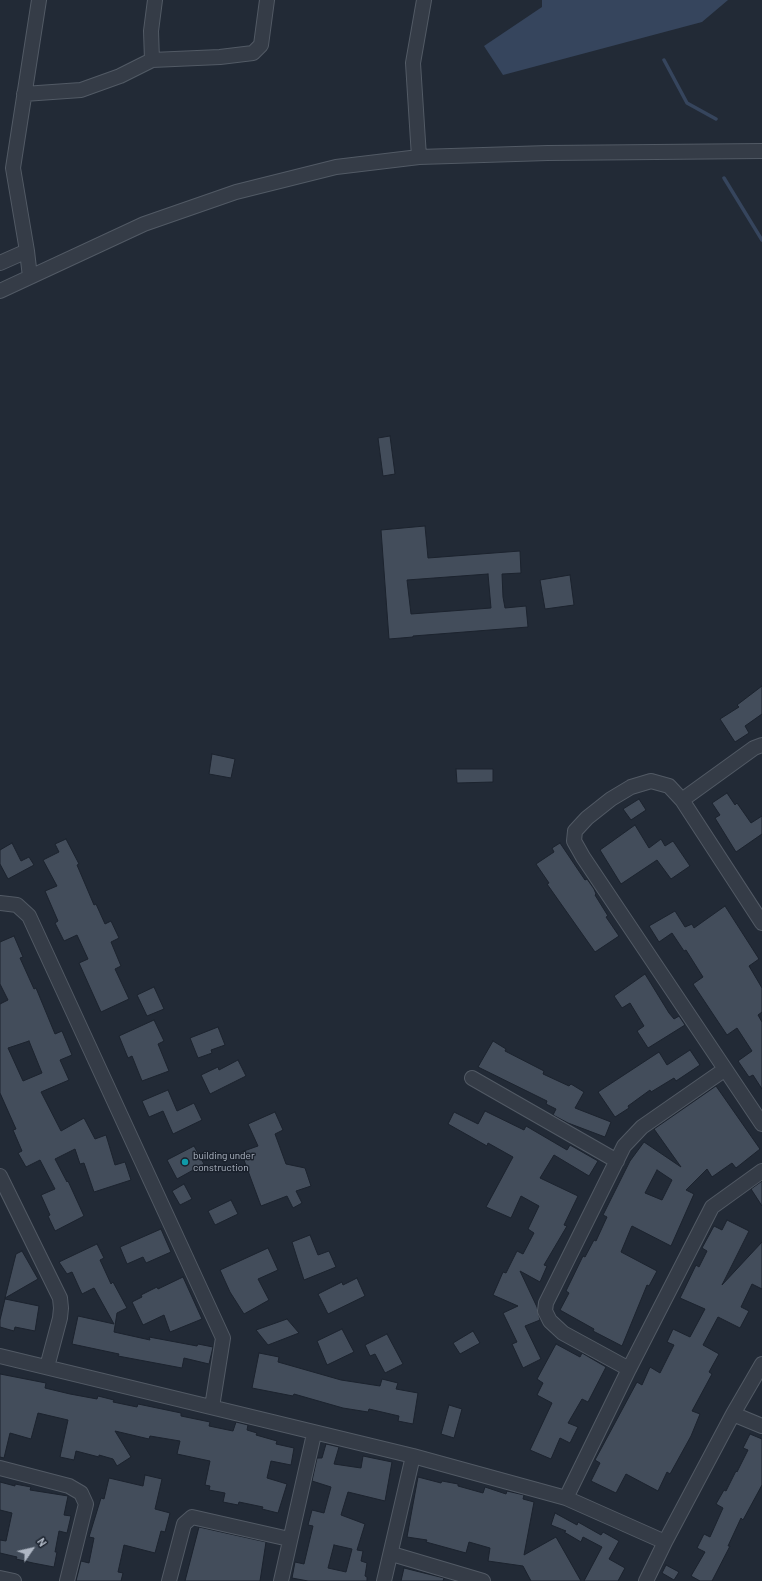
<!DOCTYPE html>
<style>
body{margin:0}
#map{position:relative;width:762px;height:1581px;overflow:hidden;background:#222a36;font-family:Barlow,sans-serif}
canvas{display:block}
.north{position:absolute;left:12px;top:1529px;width:40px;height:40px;-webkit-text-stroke:3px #1a212c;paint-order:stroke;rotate:56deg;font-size:11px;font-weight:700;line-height:16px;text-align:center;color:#afb7c4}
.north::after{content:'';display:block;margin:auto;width:14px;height:18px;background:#afb7c4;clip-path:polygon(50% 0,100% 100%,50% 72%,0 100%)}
</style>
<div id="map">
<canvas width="762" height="1581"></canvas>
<div class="north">N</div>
</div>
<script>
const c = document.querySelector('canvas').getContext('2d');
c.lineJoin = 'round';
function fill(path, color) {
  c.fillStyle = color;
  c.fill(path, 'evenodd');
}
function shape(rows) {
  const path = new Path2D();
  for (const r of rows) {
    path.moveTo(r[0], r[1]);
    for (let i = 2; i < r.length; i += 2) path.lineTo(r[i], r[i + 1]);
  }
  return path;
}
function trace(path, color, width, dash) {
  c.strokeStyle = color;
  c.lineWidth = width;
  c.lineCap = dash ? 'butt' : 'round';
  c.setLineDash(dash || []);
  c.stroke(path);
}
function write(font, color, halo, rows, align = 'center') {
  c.font = font + ' Barlow,sans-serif';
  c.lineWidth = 3;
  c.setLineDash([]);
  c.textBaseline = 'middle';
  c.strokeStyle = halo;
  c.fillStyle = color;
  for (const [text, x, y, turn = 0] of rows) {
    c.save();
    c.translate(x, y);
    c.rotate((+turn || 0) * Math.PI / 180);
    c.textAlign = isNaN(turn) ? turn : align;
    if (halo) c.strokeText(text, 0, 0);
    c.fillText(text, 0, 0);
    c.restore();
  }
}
const water = shape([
 [542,0,728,0,702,22,503,75,484,46,542,7]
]);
const stream = shape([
 [664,60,687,103,716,119],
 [724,178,762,240]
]);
const building = shape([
 [390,436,395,474,383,476,378,438,390,436],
 [425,526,428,558,520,551,521,573,502,574,503,597,505,608,526,606,528,627,413,636,413,637,389,639,381,530,425,526],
 [488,574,491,608,411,614,407,580,488,574],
 [570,575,574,605,545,609,540,580,570,575],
 [762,686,762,714,745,726,749,733,735,742,720,719,739,707,737,705,762,686],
 [212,754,235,759,231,778,209,774,212,754],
 [456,769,493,769,493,782,457,783,456,769],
 [727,793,735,805,737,803,751,823,762,816,762,834,736,852,715,818,720,815,712,803,727,793],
 [639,799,646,810,631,820,623,809,639,799],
 [635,825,649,848,661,839,665,846,673,841,690,866,671,879,657,860,621,884,600,850,635,825],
 [66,839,79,864,77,865,94,905,96,904,105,924,111,921,119,938,111,942,121,966,115,969,129,999,101,1012,79,963,88,959,77,935,64,941,55,923,58,921,45,891,57,886,43,860,59,852,55,844,66,839],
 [12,843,21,861,29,857,34,865,8,879,0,864,0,850,12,843],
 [560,843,585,880,587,879,594,889,596,894,595,895,608,916,606,917,619,936,595,952,547,884,549,883,536,864,554,852,552,848,560,843],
 [725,906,759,959,749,966,762,988,762,1012,758,1015,762,1022,762,1089,753,1075,749,1077,738,1061,752,1051,737,1028,727,1035,693,984,703,977,686,950,684,951,672,933,659,942,649,926,675,911,685,927,692,924,694,928,725,906],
 [14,936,23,957,20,958,34,989,36,988,55,1034,62,1031,72,1055,60,1060,69,1080,41,1092,61,1131,84,1118,95,1139,106,1135,115,1165,125,1162,131,1180,94,1192,84,1163,80,1164,75,1149,55,1159,67,1182,68,1181,84,1216,55,1231,48,1216,50,1215,41,1195,55,1189,40,1160,26,1167,18,1153,22,1151,13,1130,16,1129,0,1093,0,1004,8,1000,0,984,0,942,14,936],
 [29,1041,42,1073,23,1081,8,1048,29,1041],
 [645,974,669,1013,674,1019,679,1016,685,1025,648,1048,637,1031,644,1026,630,1003,622,1008,614,996,645,974],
 [154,987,164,1009,147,1016,137,995,154,987],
 [154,1020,164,1041,158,1044,169,1071,142,1081,132,1056,128,1058,119,1036,154,1020],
 [218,1027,225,1045,211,1050,212,1053,198,1058,190,1038,218,1027],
 [493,1041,506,1049,505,1051,544,1071,543,1074,569,1086,571,1084,584,1092,575,1108,611,1122,605,1137,568,1123,553,1115,556,1109,546,1104,547,1101,478,1067,493,1041],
 [690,1050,700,1065,676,1081,674,1078,651,1092,650,1090,628,1106,629,1108,615,1117,598,1092,659,1052,667,1065,690,1050],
 [238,1060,246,1076,210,1094,201,1075,218,1067,219,1070,238,1060],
 [716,1086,760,1149,736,1168,732,1163,712,1177,707,1169,686,1190,694,1194,671,1246,632,1226,631,1228,621,1252,657,1271,649,1286,647,1285,622,1346,593,1331,594,1329,560,1310,569,1293,566,1291,583,1256,585,1257,594,1240,596,1241,607,1217,603,1215,630,1161,644,1142,681,1167,654,1129,716,1086],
 [657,1170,672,1180,662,1200,645,1193,657,1170],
 [168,1090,177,1111,194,1103,202,1120,173,1134,163,1111,149,1117,142,1101,168,1090],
 [485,1111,524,1130,526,1126,567,1150,570,1145,598,1161,589,1176,554,1155,540,1178,578,1196,564,1225,567,1226,544,1265,547,1266,540,1282,520,1271,537,1307,540,1320,525,1326,541,1359,523,1368,512,1344,517,1342,503,1313,518,1306,493,1295,503,1272,506,1273,517,1251,523,1254,534,1233,528,1229,539,1206,521,1196,511,1218,486,1207,513,1157,488,1143,487,1146,448,1124,454,1112,478,1124,485,1111],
 [275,1112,283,1130,275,1134,286,1164,305,1168,311,1186,296,1191,302,1203,293,1208,287,1196,261,1206,241,1152,258,1146,248,1124,275,1112],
 [194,1146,204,1164,177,1179,167,1160,194,1146],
 [762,1181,762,1206,751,1189,762,1181],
 [184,1184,192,1199,180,1205,172,1191,184,1184],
 [231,1200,238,1214,215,1225,208,1211,231,1200],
 [727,1220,749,1231,722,1285,762,1242,762,1289,752,1284,741,1307,749,1311,740,1328,718,1317,703,1345,719,1354,709,1372,712,1374,692,1411,700,1414,691,1436,670,1474,667,1472,658,1491,626,1474,616,1493,591,1481,600,1463,595,1460,637,1382,642,1385,650,1367,660,1373,674,1345,667,1342,673,1329,690,1337,705,1309,680,1298,696,1265,699,1267,707,1251,702,1248,714,1226,722,1230,727,1220],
 [161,1229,171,1252,146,1263,143,1257,127,1264,120,1247,161,1229],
 [310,1235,318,1255,329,1251,336,1267,304,1280,292,1242,310,1235],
 [97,1244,104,1258,100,1260,111,1284,113,1282,127,1308,117,1313,114,1332,150,1340,149,1337,197,1346,198,1344,213,1347,209,1364,184,1358,182,1368,118,1356,119,1354,72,1344,78,1316,114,1324,94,1288,82,1294,72,1272,67,1274,59,1262,97,1244],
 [268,1248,278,1270,258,1279,269,1300,244,1314,230,1292,220,1270,268,1248],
 [22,1251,38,1279,5,1298,16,1254,22,1251],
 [183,1277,202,1319,170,1332,164,1315,143,1325,132,1302,142,1297,141,1295,157,1287,158,1289,183,1277],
 [357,1278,365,1296,328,1314,318,1294,342,1282,343,1285,357,1278],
 [5,1299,39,1306,35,1331,15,1327,14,1331,0,1327,0,1320,5,1299],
 [287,1319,299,1333,268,1345,256,1330,287,1319],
 [342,1329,354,1352,327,1365,317,1341,342,1329],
 [473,1331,480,1343,460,1354,453,1343,473,1331],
 [387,1334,403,1364,385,1373,375,1354,370,1356,365,1345,387,1334],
 [556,1344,580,1357,582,1353,606,1367,588,1402,582,1399,568,1423,578,1427,570,1443,560,1438,551,1459,530,1450,552,1403,537,1395,543,1383,537,1379,556,1344],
 [259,1353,279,1357,278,1362,341,1380,380,1386,382,1379,398,1383,396,1389,418,1393,413,1424,398,1421,399,1416,369,1409,368,1412,343,1408,294,1394,293,1396,252,1388,259,1353],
 [0,1374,46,1383,45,1388,70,1394,97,1399,98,1396,114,1400,113,1402,137,1407,138,1404,181,1413,181,1416,210,1422,209,1426,233,1431,236,1422,248,1425,247,1430,257,1433,256,1435,277,1441,276,1444,294,1448,291,1465,271,1461,267,1478,287,1484,278,1513,262,1509,263,1507,239,1502,238,1505,223,1502,225,1493,209,1490,210,1486,205,1485,210,1461,177,1454,180,1441,150,1436,149,1439,115,1431,131,1457,117,1466,113,1459,99,1455,99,1457,76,1451,74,1460,60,1457,68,1420,38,1413,31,1439,10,1433,4,1458,0,1457,0,1374],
 [449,1405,462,1409,454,1438,441,1434,449,1405],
 [750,1434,762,1439,762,1485,743,1520,741,1518,728,1546,730,1546,712,1581,700,1581,691,1576,705,1552,697,1548,704,1534,710,1537,723,1508,716,1504,724,1490,726,1491,736,1471,737,1472,748,1450,743,1448,750,1434],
 [326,1444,339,1447,334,1464,361,1468,363,1456,392,1462,385,1501,348,1492,341,1515,365,1524,357,1550,363,1551,361,1561,367,1563,365,1576,367,1577,367,1581,308,1581,292,1578,295,1562,304,1564,313,1526,308,1525,312,1510,324,1513,331,1487,312,1481,317,1458,322,1458,326,1444],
 [334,1545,352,1549,346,1572,328,1568,334,1545],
 [145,1475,162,1479,155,1509,170,1513,165,1532,161,1531,155,1553,124,1545,118,1572,123,1573,121,1581,76,1581,81,1561,89,1563,94,1538,89,1537,101,1498,104,1499,109,1478,143,1486,145,1475],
 [418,1477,441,1483,442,1481,458,1484,458,1486,483,1493,485,1487,506,1494,507,1491,524,1495,523,1499,534,1502,524,1555,556,1537,581,1581,531,1581,523,1566,488,1561,490,1548,469,1542,466,1553,426,1542,427,1540,407,1537,418,1477],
 [0,1482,15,1486,15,1484,31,1487,30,1490,68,1496,64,1515,71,1516,67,1533,59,1531,55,1552,57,1552,54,1567,33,1563,16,1559,17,1557,0,1553,0,1540,6,1541,12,1513,0,1510,0,1482],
 [555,1513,577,1525,578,1522,601,1535,603,1532,619,1541,609,1559,625,1568,618,1581,584,1581,602,1547,583,1537,581,1542,564,1532,566,1531,551,1525,555,1513],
 [199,1527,266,1542,260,1581,185,1581,199,1527],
 [666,1565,679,1572,674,1580,662,1573,666,1565],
 [404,1568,444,1578,443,1581,401,1581,404,1568]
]);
const minor = shape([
 [152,60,151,31,155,0],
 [24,94,81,90,120,76,152,60,220,57,253,53,261,45,267,0],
 [419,157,413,63,424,0],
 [27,251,13,168,39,0],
 [0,263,27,251,30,277],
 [0,291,144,224,236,192,336,167,419,157,548,153,762,151],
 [682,800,754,748,762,745],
 [0,903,17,905,29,916,223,1338,212,1407],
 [762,923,682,800,669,786,651,781,631,787,611,799,587,818,575,831,574,841,583,857,762,1124],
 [724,1070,642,1127,624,1146,546,1303,545,1311,550,1321,563,1333,629,1369,712,1207,762,1171],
 [472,1078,617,1161],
 [0,1176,60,1298,61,1308,60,1318,47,1367],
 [0,1356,413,1456,566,1498,665,1542,646,1581],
 [733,1414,762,1426],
 [0,1468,69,1486,81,1493,86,1504,67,1581],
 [566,1498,629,1369],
 [665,1542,733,1414,762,1364],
 [392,1554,483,1581],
 [0,1578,14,1581],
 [169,1581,184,1524,192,1517,289,1539],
 [281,1581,314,1434],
 [384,1581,413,1456]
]);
const markers = [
 [185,1162,4,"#0f9aa8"]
];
const poiNames = [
 ["building under",193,1156],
 ["construction",193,1168]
];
fill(water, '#36455d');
trace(stream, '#36455d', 3.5);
fill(building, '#434d5b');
trace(building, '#1c232e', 1);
trace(minor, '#525a65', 16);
trace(minor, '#353c47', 14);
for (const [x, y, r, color] of markers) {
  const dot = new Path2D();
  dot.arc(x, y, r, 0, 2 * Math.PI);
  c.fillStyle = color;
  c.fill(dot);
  trace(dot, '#1a212c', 1.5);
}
write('10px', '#afb7c4', '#1a212c', poiNames, 'left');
</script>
